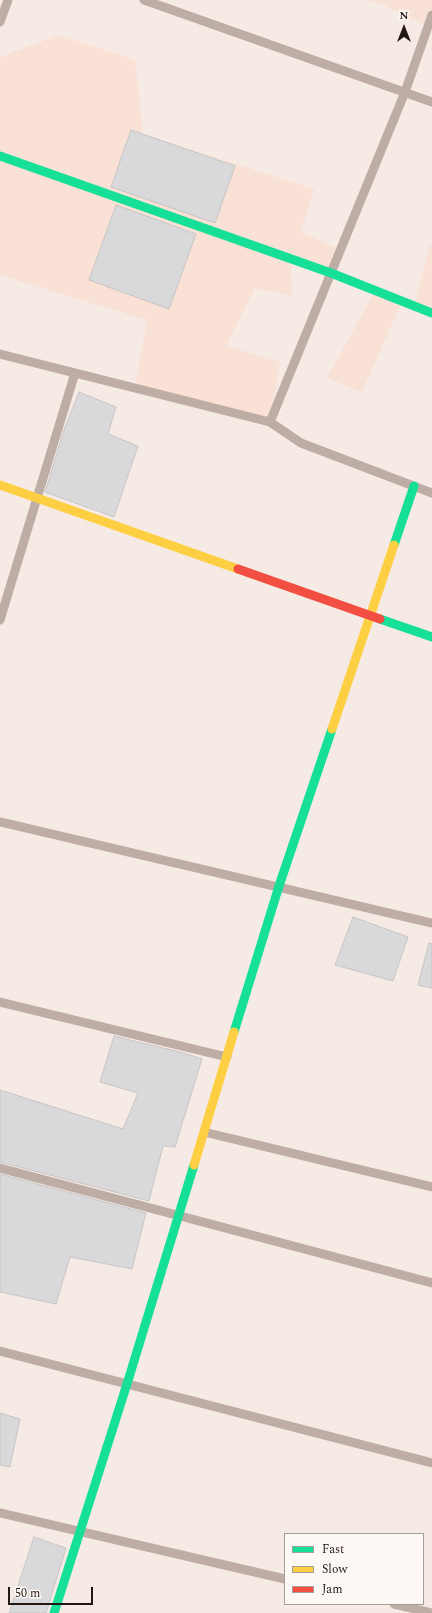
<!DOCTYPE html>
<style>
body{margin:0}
#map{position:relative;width:432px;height:1613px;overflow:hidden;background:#f6eae4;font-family:Spectral,serif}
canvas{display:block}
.legend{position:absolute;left:284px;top:1533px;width:140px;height:72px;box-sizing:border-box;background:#fef8f5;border:1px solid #a69e9b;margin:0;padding:5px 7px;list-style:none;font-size:12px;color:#221813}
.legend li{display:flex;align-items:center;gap:8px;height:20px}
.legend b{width:20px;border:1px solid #a69e9b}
.north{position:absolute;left:384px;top:8px;width:40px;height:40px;-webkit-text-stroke:3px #fef8f5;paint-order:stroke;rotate:0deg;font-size:11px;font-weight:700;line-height:16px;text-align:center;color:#221813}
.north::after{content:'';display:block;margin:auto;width:14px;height:18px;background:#221813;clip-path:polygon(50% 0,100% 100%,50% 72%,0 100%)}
.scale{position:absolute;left:8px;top:1587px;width:85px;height:18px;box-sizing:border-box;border:2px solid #221813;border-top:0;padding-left:5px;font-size:12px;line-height:14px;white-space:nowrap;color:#221813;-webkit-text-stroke:3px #fef8f5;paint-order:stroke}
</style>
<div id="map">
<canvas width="432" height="1613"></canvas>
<ul class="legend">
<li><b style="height:5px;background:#16e098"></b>Fast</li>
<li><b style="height:5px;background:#ffcf43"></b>Slow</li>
<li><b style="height:5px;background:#f24e42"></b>Jam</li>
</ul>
<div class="north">N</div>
<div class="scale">50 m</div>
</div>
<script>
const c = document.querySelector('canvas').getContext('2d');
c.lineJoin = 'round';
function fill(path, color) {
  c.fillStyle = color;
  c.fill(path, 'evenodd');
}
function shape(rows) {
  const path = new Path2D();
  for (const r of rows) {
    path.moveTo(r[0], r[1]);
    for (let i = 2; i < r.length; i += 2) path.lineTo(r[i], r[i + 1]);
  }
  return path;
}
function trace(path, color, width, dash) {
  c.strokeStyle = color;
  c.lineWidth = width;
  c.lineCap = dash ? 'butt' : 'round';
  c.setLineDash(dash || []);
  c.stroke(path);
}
const built = shape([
 [364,0,432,0,432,28,380,3],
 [59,35,135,60,143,134,314,189,301,232,340,250,331,273,291,259,292,296,255,288,226,346,280,362,270,422,135,388,147,320,0,275,0,57],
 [430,245,432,246,432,313,414,306],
 [375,291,402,301,362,392,327,378]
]);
const building = shape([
 [131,130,235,166,215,223,111,187,131,130],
 [116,205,196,234,169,309,89,280,116,205],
 [79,392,116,407,108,434,138,446,114,517,45,492,65,427,79,392],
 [353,917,408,937,393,981,335,965,353,917],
 [429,943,432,944,432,988,418,985,429,943],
 [114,1036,184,1053,202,1059,175,1147,163,1146,149,1201,0,1162,0,1090,123,1129,138,1093,100,1082,114,1036],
 [0,1174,146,1213,132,1269,70,1257,56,1304,0,1292,0,1174],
 [0,1413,20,1419,10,1467,0,1465,0,1413],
 [34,1537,66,1548,46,1613,9,1613,34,1537]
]);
const street = shape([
 [144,0,432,102],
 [0,22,8,0],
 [0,354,270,422,301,443,432,493],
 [270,422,405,92,432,15],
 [0,620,75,373],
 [0,822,432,923],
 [0,1002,227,1057],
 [204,1132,432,1187],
 [0,1168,432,1283],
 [0,1351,432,1463],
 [0,1513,285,1579],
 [394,1604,432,1613]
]);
const fast = shape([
 [0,156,331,273,432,313],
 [394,545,414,486],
 [380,619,432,637],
 [234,1032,279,886,332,729],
 [54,1613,127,1384,194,1165]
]);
const slow = shape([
 [0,485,238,569],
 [332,729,394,545],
 [194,1165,234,1032]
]);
const jam = shape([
 [238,569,380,619]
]);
fill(built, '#fae1d5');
fill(building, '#d9d8da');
trace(building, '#c7c5c6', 1);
trace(street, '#bdada5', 9);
trace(fast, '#16e098', 9);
trace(slow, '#ffcf43', 9);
trace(jam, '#f24e42', 9);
</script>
